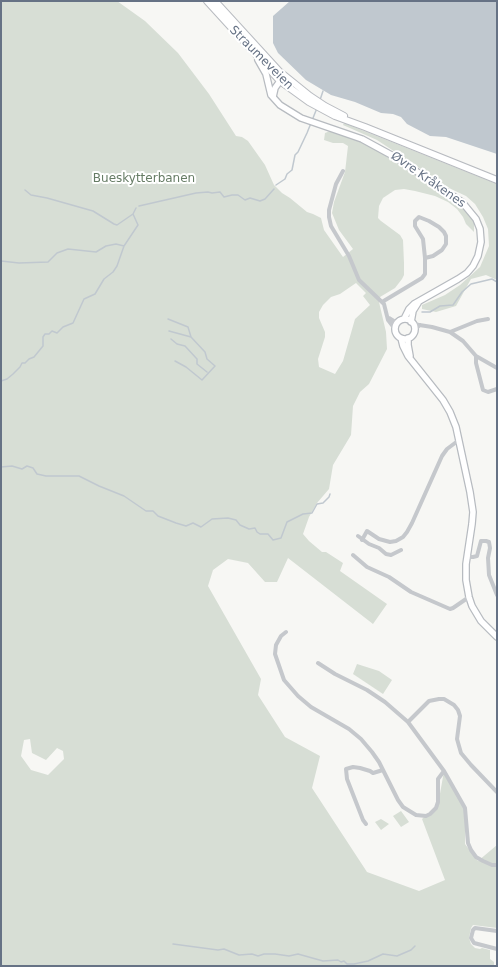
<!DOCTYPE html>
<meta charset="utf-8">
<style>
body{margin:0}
#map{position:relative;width:498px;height:967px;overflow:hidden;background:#f7f7f4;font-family:"DejaVu Sans",sans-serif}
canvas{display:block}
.frame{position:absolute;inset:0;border:2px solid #667285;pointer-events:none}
</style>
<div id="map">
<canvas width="498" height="967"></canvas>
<div class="frame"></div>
</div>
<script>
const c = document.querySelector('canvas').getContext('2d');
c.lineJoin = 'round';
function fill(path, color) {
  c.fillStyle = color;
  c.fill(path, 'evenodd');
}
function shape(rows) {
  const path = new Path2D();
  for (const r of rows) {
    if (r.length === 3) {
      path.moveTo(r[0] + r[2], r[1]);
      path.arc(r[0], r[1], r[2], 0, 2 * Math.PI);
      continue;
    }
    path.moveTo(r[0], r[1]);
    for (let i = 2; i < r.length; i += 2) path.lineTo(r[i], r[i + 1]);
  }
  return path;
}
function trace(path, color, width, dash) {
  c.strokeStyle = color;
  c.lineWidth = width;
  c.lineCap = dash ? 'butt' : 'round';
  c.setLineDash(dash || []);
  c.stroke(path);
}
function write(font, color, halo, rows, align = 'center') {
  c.font = font + ' "DejaVu Sans",sans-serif';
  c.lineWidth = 4;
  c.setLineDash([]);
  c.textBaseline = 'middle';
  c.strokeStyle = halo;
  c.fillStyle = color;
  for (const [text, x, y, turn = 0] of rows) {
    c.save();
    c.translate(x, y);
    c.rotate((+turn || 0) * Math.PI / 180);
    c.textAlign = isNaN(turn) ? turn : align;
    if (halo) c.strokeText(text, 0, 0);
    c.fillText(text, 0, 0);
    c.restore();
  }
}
const green = shape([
 [1,1,117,1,145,21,178,53,209,94,236,136,242,137,248,141,265,165,274,185,282,193,290,198,307,212,313,214,321,218,324,230,343,257,353,249,339,230,332,213,334,202,345,172,348,146,343,143,333,143,324,140,325,133,330,131,358,140,375,149,449,197,462,206,471,215,474,223,474,232,466,224,463,217,457,209,448,202,435,196,415,191,404,189,395,190,383,198,379,206,378,218,381,221,400,235,403,240,404,263,404,275,402,279,395,288,380,297,379,302,386,332,387,349,369,384,360,392,353,406,351,435,333,465,329,489,317,503,309,517,303,534,309,541,322,552,326,552,343,563,340,571,387,604,373,624,288,558,277,582,265,582,248,563,228,559,213,570,208,586,261,679,258,695,285,737,320,756,312,788,367,872,419,891,445,880,422,819,438,805,444,771,465,810,465,844,478,861,497,845,497,928,473,925,471,928,469,938,471,944,475,948,480,949,482,948,490,950,490,959,494,962,494,966,1,966],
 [356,283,366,293,363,296,370,305,355,319,343,361,335,374,319,367,318,359,325,337,325,332,319,318,319,312,323,305,331,297,340,294],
 [30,739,32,753,46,760,57,748,63,751,64,759,48,775,31,770,21,756,24,740],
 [344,123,497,184,497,280,486,275,471,279,456,306,436,312,422,309,422,305,445,295,460,285,480,267,489,246,488,229,483,217,475,204,466,196,451,189,377,140,343,125],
 [357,664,379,671,392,680,383,694,353,674],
 [401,811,409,822,401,827,393,816],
 [381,819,389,824,381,830,375,822]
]);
const water = shape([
 [290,1,497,1,497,154,446,137,430,136,407,124,401,117,393,114,381,113,355,102,331,95,306,80,278,53,273,43,273,16]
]);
const stream = shape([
 [320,100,323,91],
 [276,185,285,179,287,174,292,170,295,155,298,152,307,133,317,108],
 [25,190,31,195,47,198,93,211,114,224,117,225,133,214],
 [139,206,196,193,208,192,212,193,220,192,224,197,232,195,238,195,245,200,250,198,260,201,265,199,274,189],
 [1,261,19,263,48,262,57,253,68,249,96,252,106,246,116,244,124,246],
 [422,312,430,312,440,306,453,305,462,292,471,284,492,279,497,282],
 [168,319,188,327,191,337,205,352,207,359,215,366,202,380,186,367,175,361],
 [169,331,191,337],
 [171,339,177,344,185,346,197,359,197,364,207,372],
 [1,381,7,379,13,374,20,367,22,363,25,363,29,359,34,357,43,346,43,337,45,334,49,334,52,331,57,333,63,327,73,323,84,299,95,294,104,279,113,272,117,266,124,246,138,225,133,214,136,208],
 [1,467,12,466,22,469,27,466,33,468,37,474,46,476,79,476,99,486,124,496,146,511,153,511,158,516,176,523,186,526,193,523,201,527,212,519,228,518,236,520,240,525,249,529,255,528,257,532,260,534,268,534,273,540,281,538,287,522,303,514,312,513,317,504,323,503,329,497,330,494],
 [173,944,218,950,224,949,239,955,252,954,258,956,264,954,275,954,289,956,298,954,323,961,338,960,341,962,344,961,347,964,354,964,368,961,383,954,397,956,411,950,415,946]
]);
const street = shape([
 [343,171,336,184,329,210,329,217,331,226,349,256,359,280,384,304,388,320,395,329],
 [382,302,422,278,425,274,425,258,423,239,415,226,415,221,419,217,429,221,439,227,444,232,446,236,446,244,442,250,433,256,425,258],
 [389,318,397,323],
 [413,324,432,327,450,332,463,341,476,356,497,368],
 [414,330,420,325],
 [450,332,477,321,488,319],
 [476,356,476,363,483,390,488,392,497,389],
 [358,536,369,544,379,548,386,554,391,555,401,550],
 [362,540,367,531,379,539,390,542,396,541,403,537,407,532,412,523,442,456,447,449,459,440],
 [353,555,367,567,389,577,411,592,450,609,453,608,469,597],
 [467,557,473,557,477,556,481,541,486,541,489,542,490,548,488,558,489,575,497,595],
 [286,632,281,636,276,645,275,654,284,680,298,696,311,707,349,729,361,739,372,752,379,762,398,800,403,807,416,815,426,816,430,814,436,808,438,802,438,779,444,771,465,808,468,843,471,850,476,857,483,861,492,865,497,865],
 [318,663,335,674,367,690,385,702,408,722,444,771],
 [408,722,429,701,439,699,444,699,454,705,458,710,460,716,457,739,461,753,471,765,497,792],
 [366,824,363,820,347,779,346,769,353,767,360,768,370,771,373,773,383,770],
 [497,931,475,928,473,930,471,938,474,943,497,949]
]);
const secondary = shape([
 [258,60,266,74,271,95,280,105,301,118,362,139,395,157,462,202,476,219,480,229,481,242,478,256,473,266,467,273,458,279,414,304,409,309,404,319],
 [273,97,275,88,280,81,280,77],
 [405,329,10],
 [411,322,413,311,418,303],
 [401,338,403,346,408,356,443,400,450,412,456,427,470,492,473,512,472,524,466,564,466,580,469,597,472,606,481,621,497,637],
 [408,338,408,345,410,356]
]);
const primary = shape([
 [207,1,280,81,309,102,335,116,365,127,497,180],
 [215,1,279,71,310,96,325,106,344,116]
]);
const streetNames = [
 ["Straumeveien",261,58,45],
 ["Øvre Kråkenes",428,180,35]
];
const parkNames = [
 ["Bueskytterbanen",144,179]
];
fill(green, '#d7ded5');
fill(water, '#c0c8cf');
trace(stream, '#c0c8cf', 1.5);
trace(secondary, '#b7bbc0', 8);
trace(primary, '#b8bbc0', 8);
trace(street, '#c5c8cc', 4);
trace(secondary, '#fff', 5.5);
trace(primary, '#fff', 6);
write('12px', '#667285', '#fff', streetNames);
write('12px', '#667c65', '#fff', parkNames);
</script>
